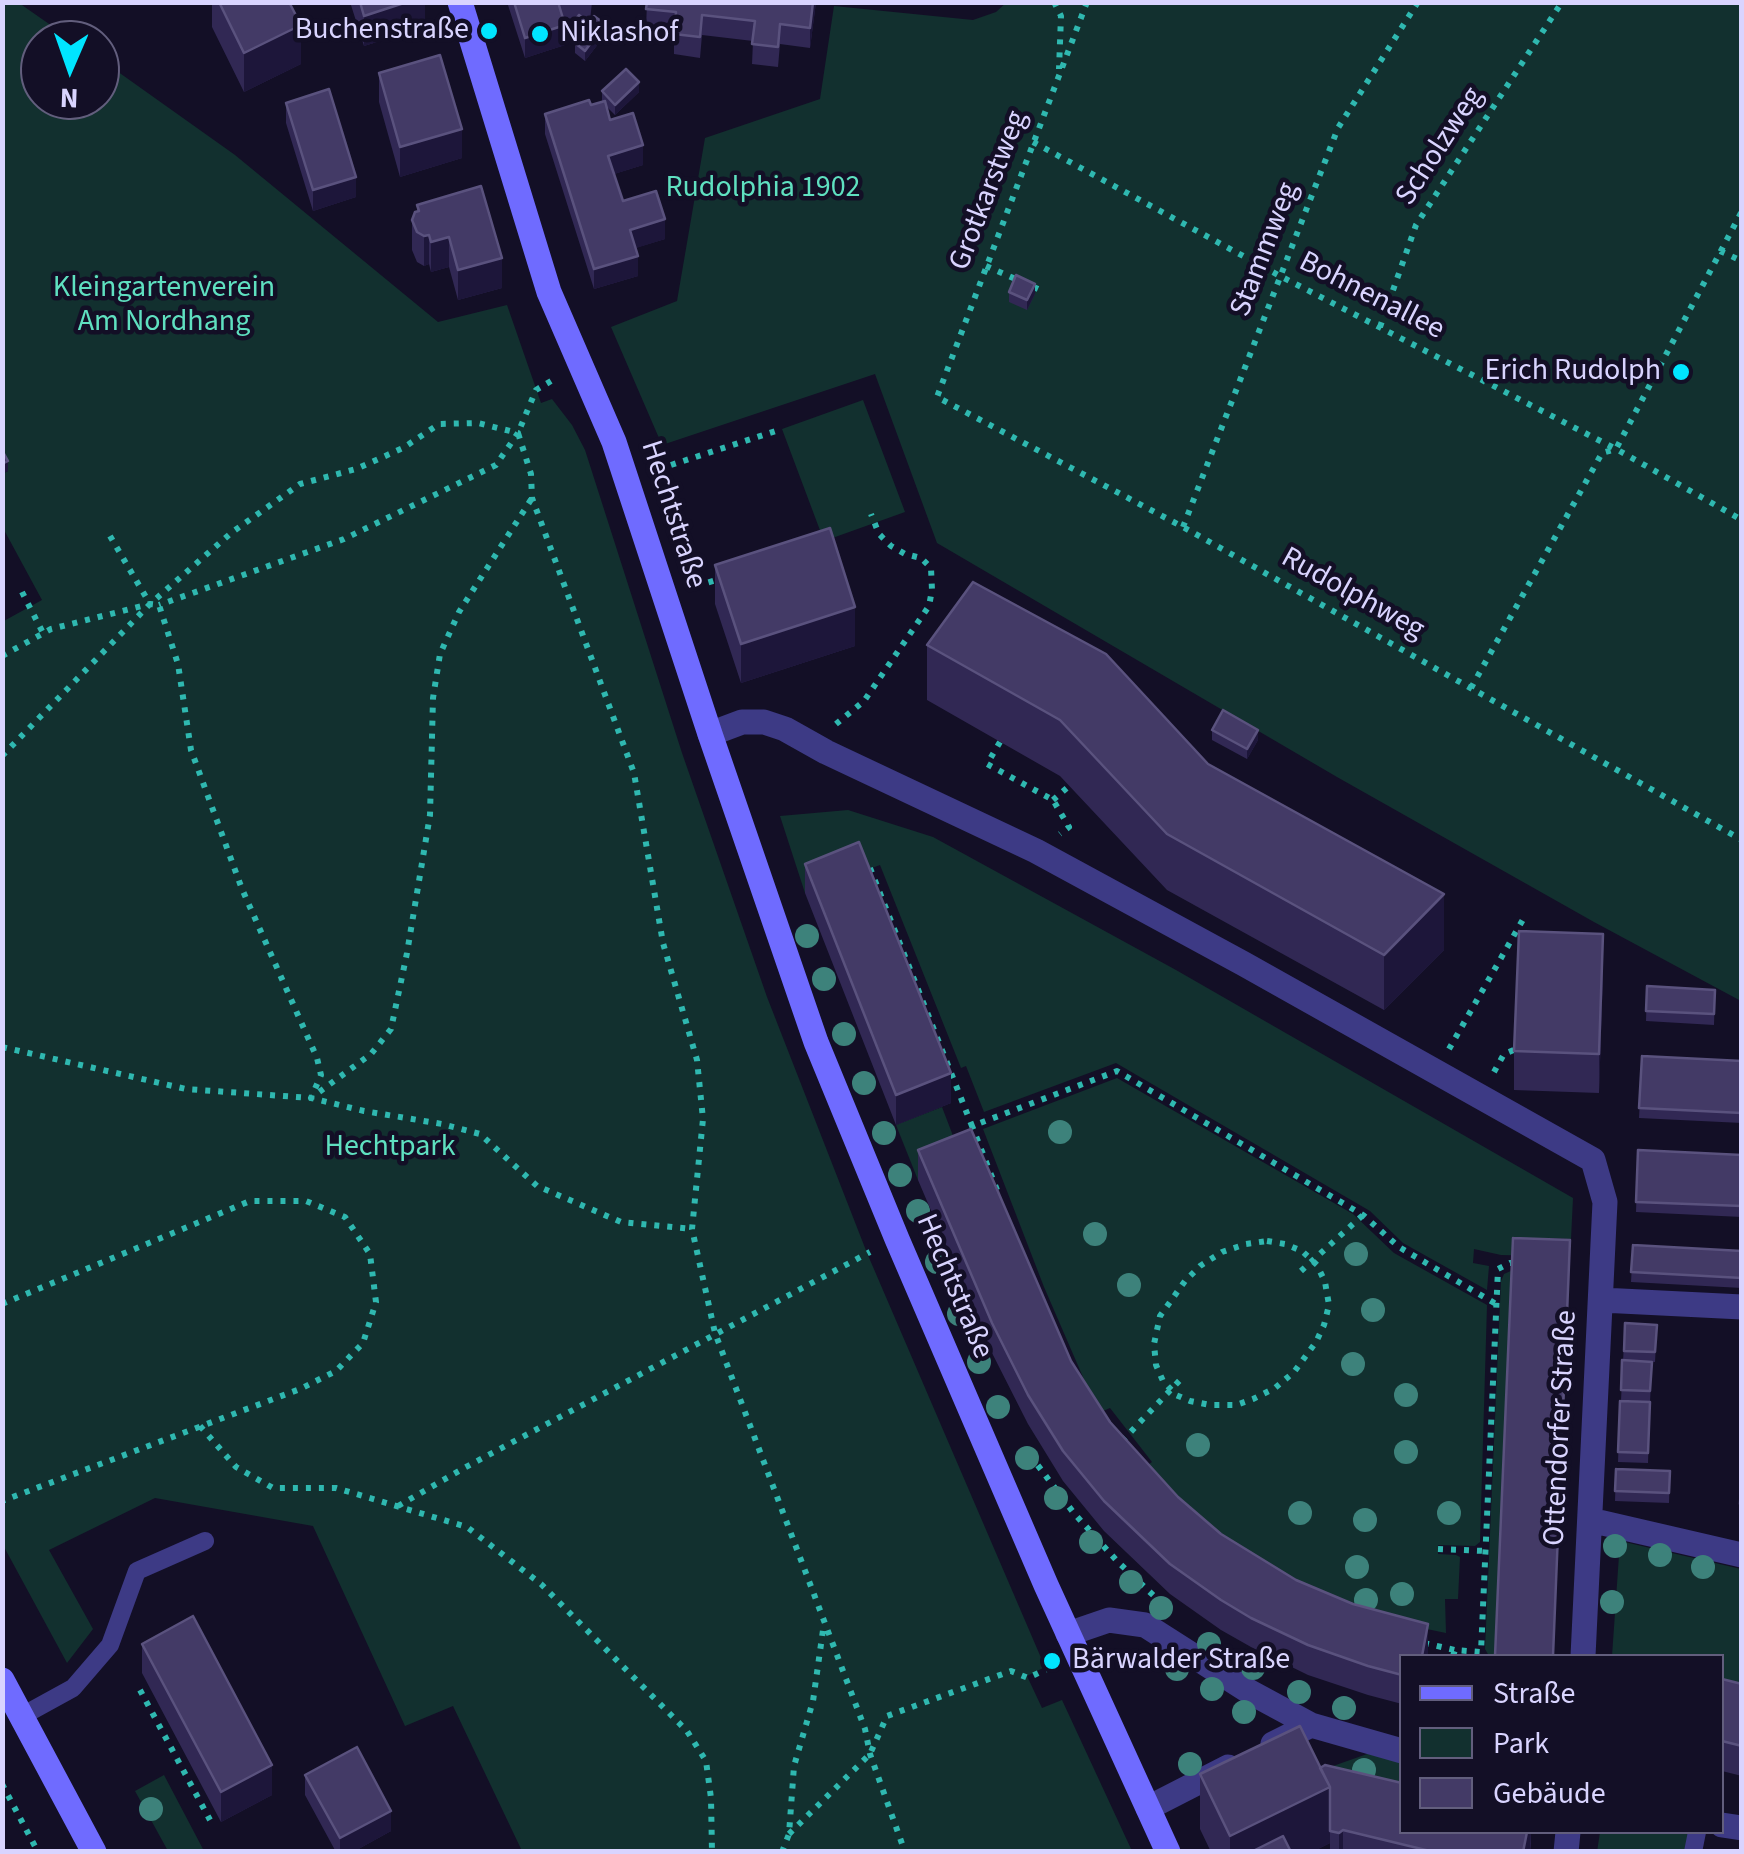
<!DOCTYPE html>
<meta charset="utf-8">
<style>
body{margin:0}
#map{position:relative;width:1744px;height:1854px;overflow:hidden;background:#130f26;font-family:"Source Sans 3",sans-serif}
canvas{display:block}
.frame{position:absolute;inset:0;border:5px solid #d9d4ff;pointer-events:none}
.legend{position:absolute;left:1399px;top:1654px;width:325px;height:180px;box-sizing:border-box;background:#130f26;border:2px solid #625e7d;margin:0;padding:12px 18px;list-style:none;font-size:30px;color:#d9d4ff}
.legend li{display:flex;align-items:center;gap:20px;height:50px}
.legend b{width:50px;border:2px solid #625e7d}
.north{position:absolute;left:20px;top:20px;width:100px;height:100px;box-sizing:border-box;background:#130f26;border:2px solid #625e7d;border-radius:50%;rotate:182deg;font-size:28px;font-weight:700;line-height:40px;text-align:center;color:#d9d4ff}
.north::after{content:'';display:block;margin:auto;width:35px;height:45px;background:#00e5ff;clip-path:polygon(50% 0,100% 100%,50% 72%,0 100%)}
</style>
<div id="map">
<canvas width="1744" height="1854"></canvas>
<div class="frame"></div>
<ul class="legend">
<li><b style="height:12px;background:#6f6bff"></b>Straße</li>
<li><b style="height:28px;background:#12302f"></b>Park</li>
<li><b style="height:28px;background:#433a66"></b>Gebäude</li>
</ul>
<div class="north">N</div>
</div>
<script>
const c = document.querySelector('canvas').getContext('2d');
c.lineJoin = 'round';
function fill(path, color) {
  c.fillStyle = color;
  c.fill(path, 'evenodd');
}
function shape(rows) {
  const path = new Path2D();
  for (const r of rows) {
    path.moveTo(r[0], r[1]);
    for (let i = 2; i < r.length; i += 2) path.lineTo(r[i], r[i + 1]);
  }
  return path;
}
function trace(path, color, width, dash) {
  c.strokeStyle = color;
  c.lineWidth = width;
  c.lineCap = dash ? 'butt' : 'round';
  c.setLineDash(dash || []);
  c.stroke(path);
}
function write(font, color, halo, rows, align = 'center') {
  c.font = font + ' "Source Sans 3",sans-serif';
  c.lineWidth = 9;
  c.setLineDash([]);
  c.textBaseline = 'middle';
  c.strokeStyle = halo;
  c.fillStyle = color;
  for (const [text, x, y, turn = 0] of rows) {
    c.save();
    c.translate(x, y);
    c.rotate((+turn || 0) * Math.PI / 180);
    c.textAlign = isNaN(turn) ? turn : align;
    if (halo) c.strokeText(text, 0, 0);
    c.fillText(text, 0, 0);
    c.restore();
  }
}
const green = shape([
 [1007,2,1741,3,1741,1001,1594,922,1337,777,937,543,875,374,662,445,611,327,677,301,705,138,820,99,834,6,973,20,996,12],
 [3,3,19,3,72,40,40,40,40,100,100,100,100,59,235,155,438,322,507,305,541,403,552,399,572,425,585,450,682,753,767,997,867,1253,1045,1667,1027,1676,1042,1708,1062,1700,1132,1851,522,1851,453,1706,405,1726,313,1526,155,1498,49,1550,93,1629,67,1663,3,1545,2,622,42,600,3,528,2,474,8,471,2,461],
 [863,400,905,512,824,541,782,429],
 [848,810,933,837,1176,970,1573,1198,1571,1239,1543,1238,1542,1256,1501,1255,1474,1249,1473,1263,1489,1266,1487,1290,1403,1243,1370,1211,1116,1063,984,1112,966,1066,961,1068,880,865,805,893,780,816],
 [1117,1078,1353,1214,1394,1253,1487,1305,1480,1542,1475,1546,1438,1545,1438,1554,1456,1555,1460,1557,1458,1599,1445,1599,1446,1633,1359,1615,1257,1568,1144,1468,1152,1462,1110,1408,1103,1411,1086,1384,1044,1287,983,1129],
 [942,1107,963,1162,918,1180,896,1125],
 [1513,1270,1497,1656,1489,1656,1485,1649,1501,1281,1504,1274],
 [1620,1541,1741,1569,1741,1689,1722,1684,1722,1656,1612,1656],
 [1370,1753,1401,1761,1401,1813,1310,1803,1299,1778],
 [164,1775,204,1851,168,1851,135,1791],
 [1600,1832,1689,1832,1685,1851,1597,1852]
]);
const path = shape([
 [1054,2,1061,16,1059,69],
 [1087,2,937,397,1183,527,1742,840],
 [1033,142,1280,276,1616,449,1742,520],
 [1720,251,1742,261],
 [986,266,1038,289],
 [1380,327,1416,225,1562,2],
 [551,381,536,390,518,433,531,474,532,498,634,773,663,943,697,1060,703,1119,692,1229,715,1333,865,1729,870,1754,905,1852],
 [671,465,782,429],
 [1183,527,1338,128,1418,2],
 [110,536,150,604],
 [696,586,723,578],
 [22,592,43,633],
 [2,656,51,629,150,604,159,605,178,664,191,750,242,889,317,1058,321,1075,311,1098,371,1054,391,1029,407,953,430,815,433,698,440,654,459,612,532,498],
 [1471,688,1602,453,1616,449,1742,211],
 [836,724,864,701,929,606,932,590,931,568,921,558,905,554,891,546,879,534,871,514],
 [1000,742,987,764,1053,800,1069,827,1060,834],
 [2,756,150,604,231,533,300,484,356,469,403,448,439,424,478,423,518,433,496,465,344,539,159,605],
 [1053,800,1069,786],
 [870,868,972,1126],
 [2,1047,186,1089,311,1098,364,1111,442,1124,480,1134,537,1186,621,1222,692,1229],
 [1449,1049,1525,916],
 [1494,1072,1504,1054,1516,1049],
 [997,1190,972,1126,1117,1071,1363,1215,1399,1247,1496,1304],
 [1267,1241,1285,1244,1302,1251,1317,1265,1325,1282,1329,1305,1324,1325,1316,1342,1294,1372,1275,1388,1253,1399,1236,1405,1210,1405,1190,1401,1176,1395,1163,1381,1156,1365,1154,1344,1160,1316,1185,1281,1200,1266,1222,1252,1246,1244,1267,1241],
 [1301,1271,1363,1215],
 [2,1304,250,1201,306,1201,345,1217,370,1254,376,1302,363,1343,336,1371,300,1389,2,1501],
 [200,1426,236,1467,273,1488,336,1488,467,1527,541,1584,687,1731,706,1761,711,1798,712,1852],
 [1122,1441,1181,1379],
 [1030,1455,1073,1512,1117,1561,1154,1596],
 [398,1506,464,1468,870,1252],
 [1438,1549,1485,1551],
 [1424,1643,1455,1650],
 [1453,1656,1455,1650,1481,1652,1498,1269,1510,1263,1518,1263],
 [140,1690,210,1820],
 [2,1784,38,1852],
 [789,1834,870,1754,887,1716,1011,1671,1028,1678,1053,1666],
 [782,1852,789,1834,794,1766,813,1701,824,1623]
]);
const lane = shape([
 [22,1716,73,1688,110,1645,137,1571,205,1541],
 [1693,1852,1697,1832]
]);
const street = shape([
 [710,734,742,722,764,722,785,729,826,752,1036,851,1244,964,1593,1160,1605,1202,1583,1656],
 [1601,1300,1742,1307],
 [1590,1520,1742,1555],
 [1068,1634,1109,1620,1145,1625,1250,1692,1311,1725,1273,1744],
 [1311,1725,1402,1751],
 [1148,1808,1228,1767],
 [1722,1825,1742,1828],
 [1566,1852,1568,1832]
]);
const secondary = shape([
 [460,2,549,292,614,442,710,734,816,1042,897,1239,1046,1585,1168,1852],
 [2,1680,94,1852]
]);
const trees = [
 [807,936],
 [824,979],
 [844,1034],
 [864,1083],
 [1060,1132],
 [884,1133],
 [900,1175],
 [918,1211],
 [1095,1234],
 [1356,1254],
 [937,1262],
 [1129,1285],
 [1373,1310],
 [959,1314],
 [979,1362],
 [1353,1364],
 [1406,1395],
 [998,1407],
 [1198,1445],
 [1406,1452],
 [1027,1458],
 [1056,1498],
 [1300,1513],
 [1449,1513],
 [1365,1520],
 [1091,1542],
 [1615,1546],
 [1660,1555],
 [1357,1567],
 [1703,1567],
 [1131,1582],
 [1402,1594],
 [1366,1600],
 [1612,1602],
 [1161,1608],
 [1209,1644],
 [1253,1668],
 [1177,1669],
 [1212,1689],
 [1299,1692],
 [1344,1708],
 [1244,1712],
 [1190,1764],
 [1364,1770],
 [151,1809]
];
const wall = shape([
 [212,2,289,2,301,64,244,92,212,27],
 [350,2,425,2,425,27,364,46],
 [507,2,592,2,590,21,586,20,605,35,585,61,575,53,575,42,569,38,569,28,576,19,563,18,565,45,525,58],
 [647,2,816,2,810,48,780,44,778,67,752,64,753,41,702,35,700,58,674,54,674,32,646,29],
 [379,73,462,158,400,177,379,102],
 [602,91,639,92,615,115,606,106,610,120,643,165,614,174,623,201,665,239,635,248,638,276,594,289,545,134,545,114,602,102],
 [286,103,356,197,313,211,286,123],
 [417,205,502,288,458,300,449,267,431,272,429,264,424,266,417,262,412,250,412,220,417,212],
 [1009,292,1035,294,1027,310,1009,302],
 [715,565,855,646,741,683,715,604],
 [927,645,1208,764,1444,950,1384,1010,1167,890,1060,776,927,700],
 [1212,730,1258,740,1247,759,1212,740],
 [805,864,951,1103,896,1125,805,893],
 [1603,973,1599,1093,1514,1090,1514,1051],
 [1647,986,1715,990,1714,1025,1646,1021],
 [1642,1056,1742,1061,1742,1123,1639,1118],
 [918,1150,1071,1361,1110,1422,1178,1497,1221,1534,1402,1656,1402,1704,1368,1695,1308,1675,1251,1647,1221,1630,1170,1594,1104,1531,1063,1481,1028,1424,992,1353,918,1180],
 [1638,1150,1742,1155,1742,1217,1636,1212],
 [1633,1245,1742,1251,1742,1288,1631,1282],
 [1625,1323,1657,1325,1655,1362,1652,1362,1650,1402,1621,1400],
 [1620,1401,1650,1402,1648,1463,1618,1462],
 [1742,1462,1742,1524,1740,1524],
 [1616,1469,1670,1471,1669,1503,1615,1501],
 [142,1644,272,1795,221,1822,142,1673],
 [1722,1679,1742,1684,1742,1776,1722,1771],
 [1200,1774,1531,1832,1531,1844,1530,1852,1330,1852,1330,1843,1312,1852,1211,1852,1200,1829],
 [305,1775,391,1831,353,1852,336,1852,305,1795]
]);
const shadedWall = shape([
 [407,2,425,2,425,27,364,46,364,16],
 [813,2,816,2,810,48,810,28],
 [605,24,605,35,585,61,585,51],
 [301,25,301,64,244,92,244,53],
 [565,25,565,45,525,58,525,38],
 [639,82,639,92,615,115,615,105],
 [462,129,462,158,400,177,400,147],
 [643,145,643,165,608,176,608,156],
 [356,177,356,197,313,211,313,190],
 [665,219,665,239,630,250,630,230],
 [429,235,429,264,424,266,424,236],
 [449,237,449,267,431,272,431,242],
 [638,256,638,276,594,289,594,269],
 [502,258,502,288,458,300,458,270],
 [1035,284,1035,294,1027,310,1027,300],
 [8,461,8,471,2,474,2,464],
 [855,607,855,646,741,683,741,644],
 [1258,730,1258,740,1247,759,1247,749],
 [1444,894,1444,950,1384,1010,1384,955],
 [1603,934,1603,973,1599,1093,1599,1054],
 [951,1073,951,1103,896,1125,896,1095],
 [1570,1240,1570,1270,1553,1656],
 [1428,1624,1428,1656,1422,1656],
 [272,1765,272,1795,221,1822,221,1792],
 [1330,1787,1330,1843,1312,1852,1230,1852,1230,1836],
 [391,1811,391,1831,353,1852,340,1852,340,1838],
 [1343,1830,1343,1852,1339,1852,1339,1833],
 [1527,1832,1531,1832,1530,1852,1523,1852]
]);
const building = shape([
 [219,2,289,2,301,25,244,53,219,2],
 [360,2,407,2,364,16,360,2],
 [514,2,558,2,565,25,525,38,514,2],
 [647,2,813,2,810,28,780,24,778,47,752,44,755,21,702,15,700,37,674,34,676,12,646,9,647,2],
 [579,15,589,23,594,16,605,24,585,51,575,43,580,36,569,28,579,15],
 [440,55,462,129,400,147,379,73,440,55],
 [626,69,639,82,615,105,602,91,626,69],
 [329,89,356,177,313,190,286,103,329,89],
 [589,100,591,105,605,101,610,120,633,113,643,145,608,156,623,201,656,191,665,219,630,230,638,256,594,269,545,114,589,100],
 [481,186,502,258,458,270,449,237,431,242,429,235,424,236,417,232,412,220,415,212,419,211,417,205,481,186],
 [1016,275,1035,284,1027,300,1009,292,1016,275],
 [2,450,8,461,2,464,2,450],
 [830,528,855,607,741,644,715,565,830,528],
 [973,582,1106,654,1208,764,1444,894,1384,955,1167,834,1060,720,927,645,973,582],
 [1223,710,1258,730,1247,749,1212,730,1223,710],
 [859,842,951,1073,896,1095,805,864,859,842],
 [1519,931,1603,934,1599,1054,1514,1051,1519,931],
 [1647,986,1715,990,1714,1014,1646,1011,1647,986],
 [1642,1056,1742,1061,1742,1113,1639,1108,1642,1056],
 [971,1129,1071,1361,1110,1422,1178,1497,1221,1534,1296,1580,1353,1604,1428,1624,1422,1656,1402,1656,1402,1675,1368,1666,1308,1645,1251,1618,1221,1600,1170,1564,1104,1501,1063,1451,1028,1395,992,1323,918,1150,971,1129],
 [1638,1150,1742,1155,1742,1206,1636,1202,1638,1150],
 [1513,1238,1570,1240,1553,1656,1495,1656,1513,1238],
 [1633,1245,1742,1251,1742,1278,1631,1272,1633,1245],
 [1625,1323,1657,1325,1655,1352,1624,1351,1625,1323],
 [1622,1360,1652,1362,1650,1391,1621,1390,1622,1360],
 [1620,1401,1650,1402,1648,1453,1618,1452,1620,1401],
 [1742,1462,1742,1504,1740,1504,1742,1462],
 [1616,1469,1670,1471,1669,1493,1615,1491,1616,1469],
 [193,1616,272,1765,221,1792,142,1644,193,1616],
 [1722,1679,1742,1684,1742,1746,1722,1741,1722,1679],
 [1300,1726,1330,1787,1230,1836,1200,1774,1300,1726],
 [357,1747,391,1811,340,1838,305,1775,357,1747],
 [1325,1765,1402,1783,1402,1832,1527,1832,1523,1852,1434,1852,1343,1830,1339,1833,1330,1831,1330,1787,1320,1768,1325,1765],
 [1283,1836,1291,1852,1251,1852,1283,1836]
]);
const markers = [
 [489,31,10,"#00e5ff"],
 [540,34,10,"#00e5ff"],
 [1681,372,10,"#00e5ff"],
 [1052,1661,10,"#00e5ff"]
];
const poiNames = [
 ["Buchenstraße",469,31],
 ["Niklashof",560,34,"left"],
 ["Erich Rudolph",1661,372],
 ["Bärwalder Straße",1072,1661,"left"]
];
const streetNames = [
 ["Scholzweg",1441,147,-57],
 ["Grotkarstweg",990,191,-69],
 ["Stammweg",1266,250,-69],
 ["Bohnenallee",1371,297,27],
 ["Hechtstraße",672,515,72],
 ["Rudolphweg",1352,595,29],
 ["Hechtstraße",953,1287,67],
 ["Ottendorfer Straße",1562,1428,-87]
];
const parkNames = [
 ["Rudolphia 1902",763,189],
 ["Kleingartenverein",164,289],
 ["Am Nordhang",164,323],
 ["Hechtpark",390,1148]
];
fill(green, '#12302f');
trace(path, '#2fb8b0', 6, [5, 8]);
trace(lane, '#3d3a85', 18);
trace(street, '#3d3a85', 25);
trace(secondary, '#6f6bff', 25);
c.fillStyle = '#3d827b';
for (const [x, y] of trees) {
  c.beginPath();
  c.arc(x, y, 12, 0, 2 * Math.PI);
  c.fill();
}
fill(wall, '#312854');
fill(shadedWall, '#1d163a');
fill(building, '#433a66');
trace(building, '#5a527e', 2.5);
for (const [x, y, r, color] of markers) {
  const dot = new Path2D();
  dot.arc(x, y, r, 0, 2 * Math.PI);
  c.fillStyle = color;
  c.fill(dot);
  trace(dot, '#130f26', 4);
}
write('30px', '#d9d4ff', '#130f26', poiNames, 'right');
write('30px', '#d9d4ff', '#130f26', streetNames);
write('30px', '#5fe0c0', '#130f26', parkNames);
</script>
